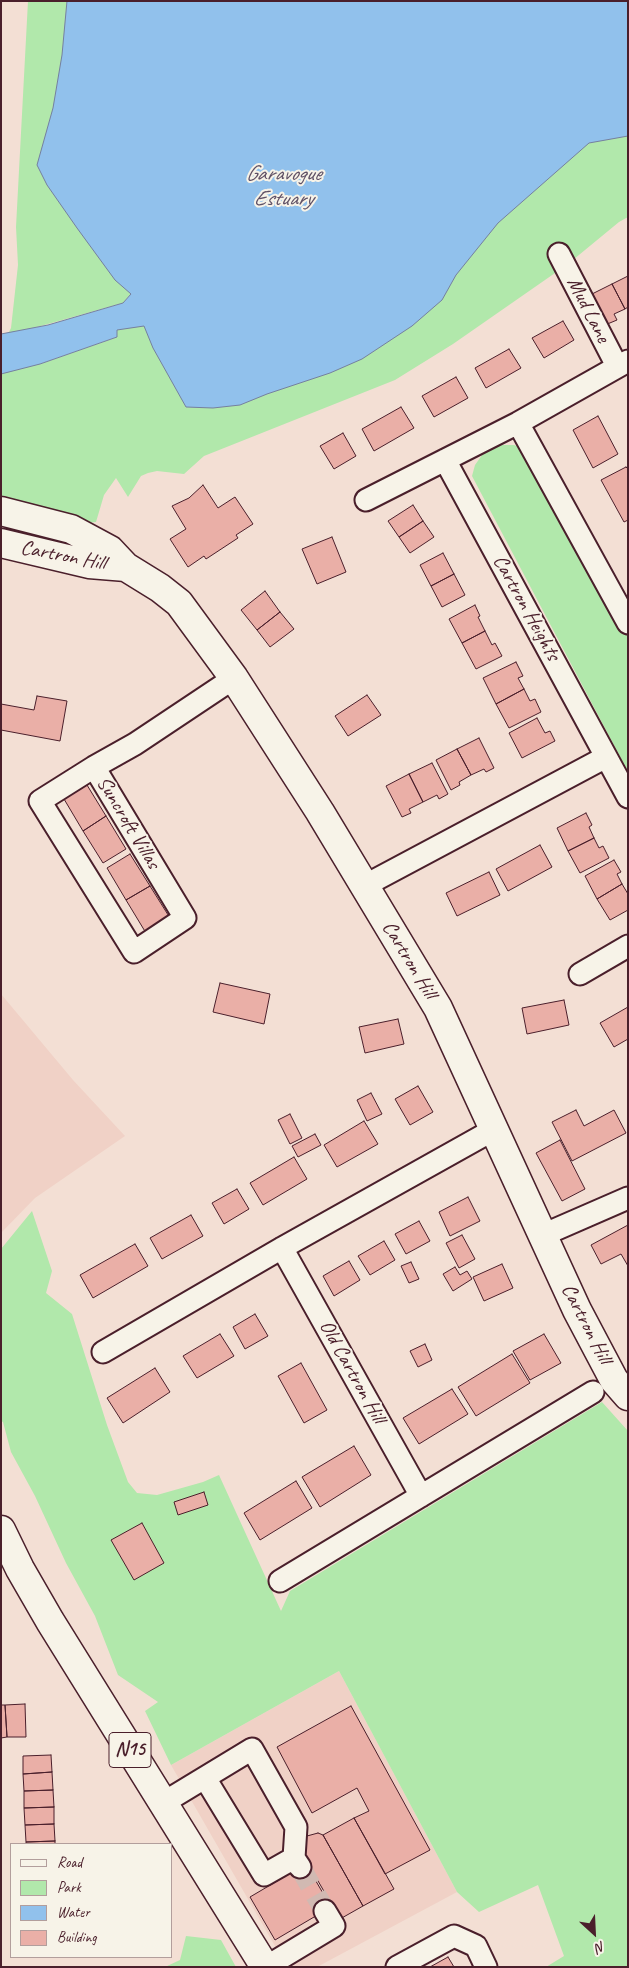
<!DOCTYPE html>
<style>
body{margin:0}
#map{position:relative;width:629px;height:1968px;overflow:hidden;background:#f3dfd4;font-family:Caveat,sans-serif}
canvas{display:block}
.frame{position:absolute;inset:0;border:2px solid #4a1f2b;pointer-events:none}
.legend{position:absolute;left:10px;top:1843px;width:162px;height:115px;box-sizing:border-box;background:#f7f3e8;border:1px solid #b29e9c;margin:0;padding:6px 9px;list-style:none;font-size:15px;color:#4a1f2b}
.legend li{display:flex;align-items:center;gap:10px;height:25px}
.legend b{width:25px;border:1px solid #b29e9c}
.north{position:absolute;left:569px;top:1908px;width:50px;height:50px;-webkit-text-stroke:4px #f7f3e8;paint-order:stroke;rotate:155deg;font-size:14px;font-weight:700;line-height:20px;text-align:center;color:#4a1f2b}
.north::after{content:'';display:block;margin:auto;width:18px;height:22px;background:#4a1f2b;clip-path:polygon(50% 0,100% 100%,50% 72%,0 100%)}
</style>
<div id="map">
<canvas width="629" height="1968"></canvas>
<div class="frame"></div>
<ul class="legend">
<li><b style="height:6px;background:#f7f3e8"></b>Road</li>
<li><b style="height:14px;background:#b1e8ab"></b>Park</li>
<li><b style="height:14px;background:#91c1ec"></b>Water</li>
<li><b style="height:14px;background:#eaafa7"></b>Building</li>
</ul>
<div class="north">N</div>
</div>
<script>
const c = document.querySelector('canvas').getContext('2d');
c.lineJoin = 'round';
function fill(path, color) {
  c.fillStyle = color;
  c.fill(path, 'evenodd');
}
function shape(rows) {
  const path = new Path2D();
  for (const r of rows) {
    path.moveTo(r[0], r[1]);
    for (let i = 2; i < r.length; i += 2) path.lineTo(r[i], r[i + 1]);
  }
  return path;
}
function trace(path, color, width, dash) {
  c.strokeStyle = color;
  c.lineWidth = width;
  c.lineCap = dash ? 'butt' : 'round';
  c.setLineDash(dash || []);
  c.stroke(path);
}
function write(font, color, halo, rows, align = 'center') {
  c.font = font + ' Caveat,sans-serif';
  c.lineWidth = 4;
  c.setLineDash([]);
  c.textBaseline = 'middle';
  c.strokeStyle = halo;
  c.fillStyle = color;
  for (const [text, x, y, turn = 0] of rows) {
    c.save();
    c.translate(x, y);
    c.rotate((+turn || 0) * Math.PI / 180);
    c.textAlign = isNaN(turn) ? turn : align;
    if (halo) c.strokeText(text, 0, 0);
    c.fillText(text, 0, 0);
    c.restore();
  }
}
const built = shape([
 [1,994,73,1080,125,1136,35,1198,1,1233],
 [339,1671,457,1892,317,1967,287,1967,171,1765]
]);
const green = shape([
 [28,1,628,1,628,217,619,222,568,264,453,344,395,380,204,456,184,474,157,471,148,473,141,476,128,497,116,478,104,495,96,522,78,524,1,500,1,348,11,328,18,265,16,227],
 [131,294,117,330,117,337,40,364,30,329,123,303],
 [502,445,514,445,525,449,628,636,628,772,472,476,475,465,482,455,491,448],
 [32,1211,52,1271,46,1293,72,1314,107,1425,128,1482,137,1493,157,1495,203,1482,219,1475,281,1611,290,1591,602,1402,628,1431,628,1967,546,1967,564,1956,538,1885,479,1912,457,1892,339,1671,171,1765,145,1711,158,1702,118,1675,95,1616,66,1563,35,1496,11,1452,3,1422,1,1421,1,1249],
 [186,1936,221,1940,236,1967,165,1967,180,1960]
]);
const water = shape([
 [67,1,628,1,628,136,589,143,498,223,456,275,442,300,412,326,362,359,330,373,267,394,240,405,213,408,186,407,153,348,144,326,117,330,117,337,40,364,1,374,1,334,48,325,123,303,131,294,115,280,77,228,47,185,37,165,53,108,62,55,67,1]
]);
const building = shape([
 [628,276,628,307,625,309,612,284,628,276],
 [612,284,625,309,614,314,617,320,605,325,590,295,612,284],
 [563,321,574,340,544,358,532,338,563,321],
 [509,349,521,368,486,388,475,368,509,349],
 [456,377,468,398,434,417,422,396,456,377],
 [401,407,414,428,374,451,362,429,401,407],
 [598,416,618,454,593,468,573,430,598,416],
 [343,433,356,456,334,469,320,446,343,433],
 [626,467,628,469,628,520,624,522,601,480,626,467],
 [203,485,218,508,235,497,253,524,236,535,238,538,206,559,204,556,188,567,170,539,186,529,172,506,189,498,203,485],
 [413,505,423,521,399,537,388,521,413,505],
 [423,521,434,537,410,553,399,537,423,521],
 [332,537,346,572,317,584,302,549,332,537],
 [443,553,454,574,431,586,420,565,443,553],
 [454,574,465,595,442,607,431,586,454,574],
 [265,591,280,612,257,630,241,610,265,591],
 [475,605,480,616,478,617,485,631,462,643,449,619,475,605],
 [280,612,294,629,270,647,257,630,280,612],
 [485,631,492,645,495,643,502,656,476,669,462,643,485,631],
 [516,662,523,676,518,678,524,689,496,704,483,678,516,662],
 [524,689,530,701,535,699,541,712,509,728,496,704,524,689],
 [367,695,381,715,348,736,335,716,367,695],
 [37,696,67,701,60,741,1,730,1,704,34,710,37,696],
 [537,718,545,733,550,731,555,741,522,758,509,733,537,718],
 [479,738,494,768,486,772,484,769,471,775,457,749,479,738],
 [457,749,471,775,459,782,460,785,451,790,436,760,457,749],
 [432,763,448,794,439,799,437,795,423,802,409,774,432,763],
 [409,774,423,802,409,809,411,813,402,817,386,786,409,774],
 [87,785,106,816,83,831,64,799,87,785],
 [586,813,592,825,589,827,594,838,568,851,557,828,586,813],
 [106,816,126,849,103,863,83,831,106,816],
 [594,838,599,848,603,846,609,858,580,873,568,851,594,838],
 [540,845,552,867,508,891,496,869,540,845],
 [130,854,150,886,126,900,107,868,130,854],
 [614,860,621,872,617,874,622,884,597,899,585,876,614,860],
 [489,872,500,895,457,916,446,893,489,872],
 [622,884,628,894,628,910,610,920,597,899,622,884],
 [150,886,170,918,146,933,126,900,150,886],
 [220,983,270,994,264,1024,213,1012,220,983],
 [564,1000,569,1025,527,1034,522,1008,564,1000],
 [628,1007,628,1039,614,1047,600,1023,628,1007],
 [398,1019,404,1044,365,1053,359,1027,398,1019],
 [418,1086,433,1112,410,1125,395,1099,418,1086],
 [371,1093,382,1114,367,1121,357,1100,371,1093],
 [576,1110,584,1126,614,1110,626,1133,572,1161,552,1122,576,1110],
 [290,1114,302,1138,290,1144,278,1120,290,1114],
 [364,1121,378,1144,337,1167,324,1145,364,1121],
 [315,1134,321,1145,298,1157,292,1146,315,1134],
 [560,1140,585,1189,562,1201,536,1153,560,1140],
 [294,1157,307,1179,263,1205,250,1183,294,1157],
 [237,1189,249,1209,224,1224,212,1203,237,1189],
 [468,1197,480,1221,450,1236,439,1212,468,1197],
 [191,1215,203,1236,162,1259,150,1238,191,1215],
 [419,1221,430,1241,406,1254,395,1234,419,1221],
 [628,1225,628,1266,621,1254,601,1264,591,1245,628,1225],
 [462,1235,475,1259,459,1268,446,1243,462,1235],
 [384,1241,395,1260,370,1275,358,1256,384,1241],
 [135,1244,148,1266,93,1298,80,1275,135,1244],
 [349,1261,360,1280,334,1296,323,1276,349,1261],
 [411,1262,419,1279,409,1283,401,1266,411,1262],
 [502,1264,513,1288,484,1301,473,1277,502,1264],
 [455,1267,460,1275,467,1271,472,1279,453,1291,443,1274,455,1267],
 [255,1314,268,1336,245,1349,233,1327,255,1314],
 [220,1334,234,1356,197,1378,183,1356,220,1334],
 [544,1334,561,1363,530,1380,513,1351,544,1334],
 [425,1344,432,1360,418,1367,410,1351,425,1344],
 [512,1354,530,1383,476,1416,458,1387,512,1354],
 [301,1363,327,1410,304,1423,278,1376,301,1363],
 [155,1368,170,1392,123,1423,107,1398,155,1368],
 [452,1389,468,1414,419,1444,403,1418,452,1389],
 [354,1446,371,1475,320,1507,302,1477,354,1446],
 [296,1481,312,1508,260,1540,244,1513,296,1481],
 [204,1492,208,1505,178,1515,174,1502,204,1492],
 [142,1523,164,1563,134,1580,111,1540,142,1523],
 [25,1704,26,1737,7,1737,5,1705,25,1704],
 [1,1705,5,1705,7,1737,1,1738,1,1705],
 [351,1706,430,1850,385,1874,354,1818,369,1811,357,1788,312,1813,277,1747,351,1706],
 [51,1755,52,1772,23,1774,23,1756,51,1755],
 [52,1772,53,1790,24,1791,23,1774,52,1772],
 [53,1790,54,1807,24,1808,24,1791,53,1790],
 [54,1807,54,1824,25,1825,24,1808,54,1807],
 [354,1818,394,1889,363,1906,323,1835,354,1818],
 [54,1824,55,1841,26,1842,25,1825,54,1824],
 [318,1833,323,1835,363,1906,340,1919,299,1848,303,1839,307,1836,318,1833],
 [55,1841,55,1844,26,1844,26,1842,55,1841],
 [306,1864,331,1907,275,1940,250,1897,306,1864],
 [448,1957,454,1967,430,1967,448,1957]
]);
const minorTunnel = shape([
 [300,1867,325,1911]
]);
const minor = shape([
 [559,254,617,366],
 [518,423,628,623],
 [445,460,628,797],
 [366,500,518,423,628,361],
 [94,767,40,801,134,952,185,918,94,767,135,744,234,678],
 [364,886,606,757],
 [580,974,628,946],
 [543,1235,628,1198],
 [282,1248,421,1496],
 [103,1352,282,1248,493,1130],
 [280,1581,593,1392],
 [205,1778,264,1875,294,1858],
 [163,1803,252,1749,296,1827,294,1858,300,1867],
 [266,1967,334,1926,325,1911],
 [397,1967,454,1936,476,1946,486,1967]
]);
const major = shape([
 [1,511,71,529,110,550,126,567,160,588,179,603,234,678,320,812,438,1008,577,1310,614,1380,628,1396],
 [1,543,89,564,126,567]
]);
const highway = shape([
 [1,1530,20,1569,50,1621,265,1967]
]);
const shields = [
 [130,1750,42]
];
const shieldNames = [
 ["N15",130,1750]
];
const streetNames = [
 ["Mud Lane",588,310,63],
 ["Cartron Hill",63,556,11],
 ["Cartron Heights",526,608,61],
 ["Suncroft Villas",128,823,59],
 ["Cartron Hill",409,960,59],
 ["Cartron Hill",586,1324,63],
 ["Old Cartron Hill",352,1372,61]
];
const waterNames = [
 ["Garavogue",283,174],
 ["Estuary",283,199]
];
fill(built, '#f0d1c6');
fill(green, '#b1e8ab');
fill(water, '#91c1ec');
trace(water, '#75809f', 1);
fill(building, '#eaafa7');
trace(building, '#4a1f2b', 1);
trace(minorTunnel, '#d1b9b2', 21, [21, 11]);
trace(minor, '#4a1f2b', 25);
trace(major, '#4a1f2b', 31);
trace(highway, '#4a1f2b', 31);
trace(minor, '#f7f3e8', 21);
trace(major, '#f7f3e8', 28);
trace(highway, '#f7f3e8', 28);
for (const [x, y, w] of shields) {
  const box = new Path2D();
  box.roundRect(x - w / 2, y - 17.5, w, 35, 4);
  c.fillStyle = '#f7f3e8';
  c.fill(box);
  trace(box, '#4a1f2b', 1);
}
write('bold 20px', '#4a1f2b', null, shieldNames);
write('21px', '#4a1f2b', '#f7f3e8', streetNames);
write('italic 22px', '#5f5065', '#f7f3e8', waterNames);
</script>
